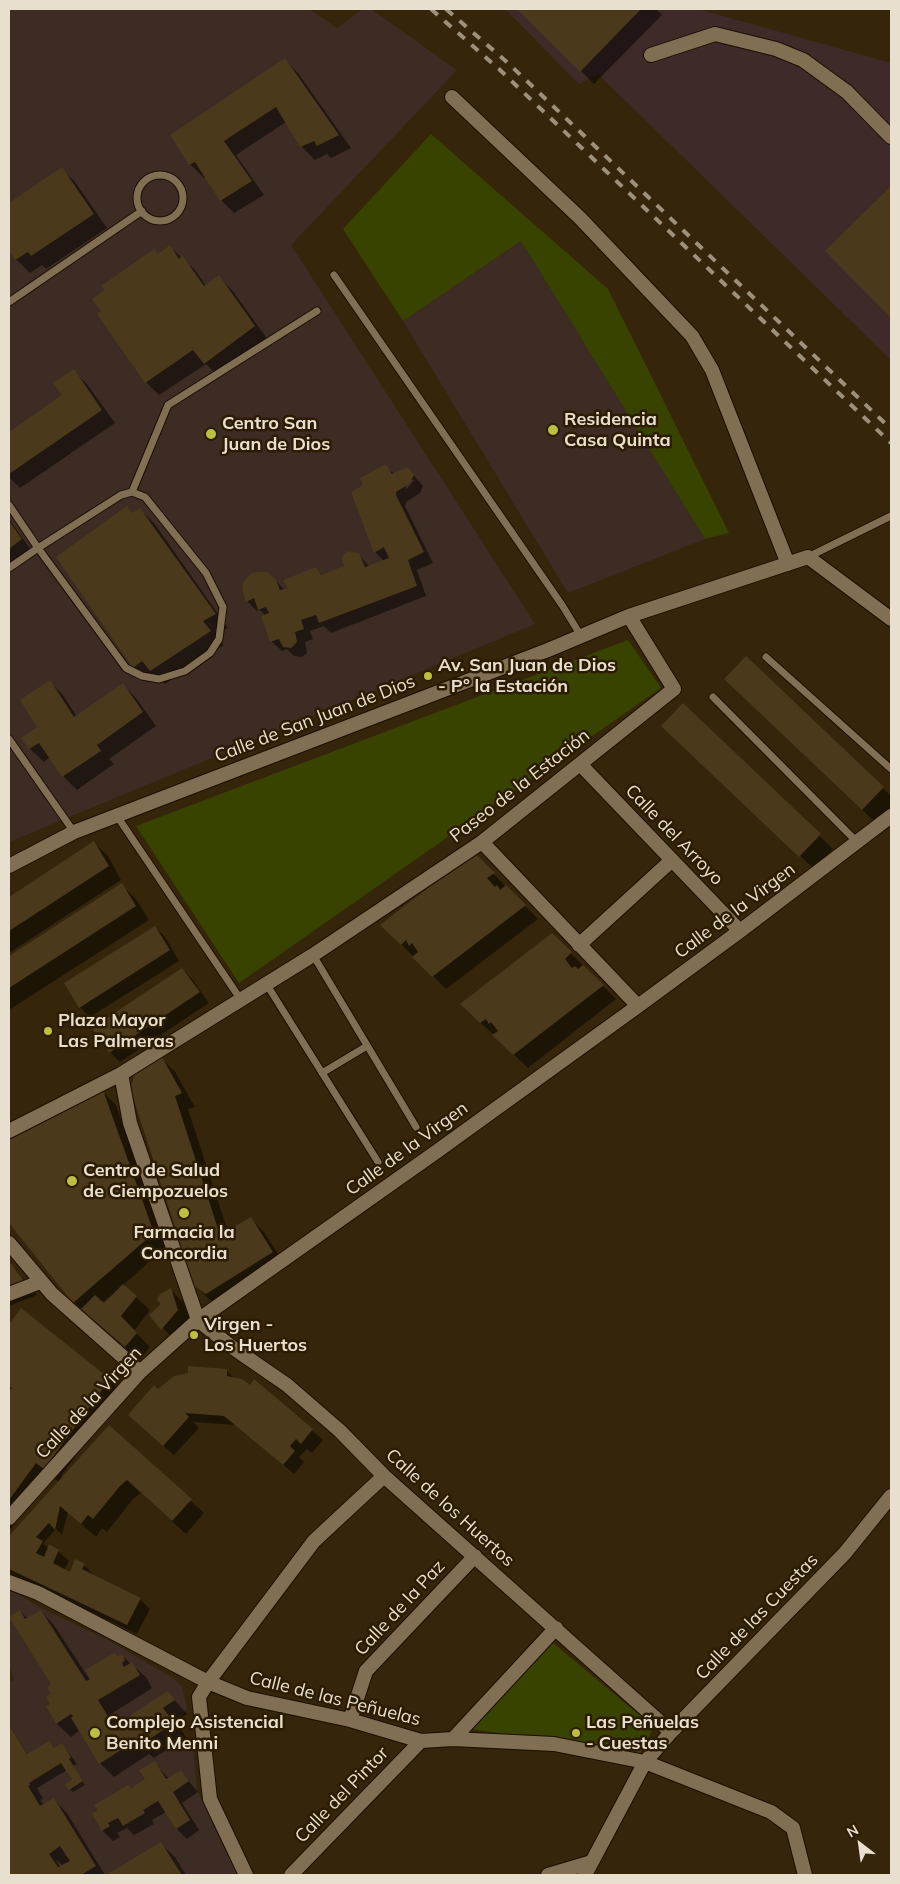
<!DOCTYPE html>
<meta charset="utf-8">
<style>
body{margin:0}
#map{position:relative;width:900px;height:1884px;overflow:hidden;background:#35260b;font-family:Mulish,sans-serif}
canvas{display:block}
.frame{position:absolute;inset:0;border:10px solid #e8dfcf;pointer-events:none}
.north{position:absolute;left:835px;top:1819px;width:50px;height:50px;-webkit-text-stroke:4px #2b1c02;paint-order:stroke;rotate:330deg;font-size:14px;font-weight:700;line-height:20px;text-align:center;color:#e8dfcf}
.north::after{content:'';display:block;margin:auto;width:18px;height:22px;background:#e8dfcf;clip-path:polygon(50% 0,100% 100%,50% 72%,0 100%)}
</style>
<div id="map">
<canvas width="900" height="1884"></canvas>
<div class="frame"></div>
<div class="north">N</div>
</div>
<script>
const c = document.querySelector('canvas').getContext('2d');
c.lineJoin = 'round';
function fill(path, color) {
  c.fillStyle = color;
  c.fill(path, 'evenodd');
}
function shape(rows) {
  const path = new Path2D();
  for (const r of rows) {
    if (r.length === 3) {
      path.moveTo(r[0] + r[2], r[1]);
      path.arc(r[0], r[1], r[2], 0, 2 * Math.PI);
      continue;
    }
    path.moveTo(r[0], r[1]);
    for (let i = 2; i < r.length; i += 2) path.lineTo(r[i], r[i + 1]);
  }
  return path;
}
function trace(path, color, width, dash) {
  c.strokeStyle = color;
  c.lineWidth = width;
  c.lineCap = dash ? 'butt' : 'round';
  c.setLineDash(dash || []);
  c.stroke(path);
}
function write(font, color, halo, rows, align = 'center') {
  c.font = font + ' Mulish,sans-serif';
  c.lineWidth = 5;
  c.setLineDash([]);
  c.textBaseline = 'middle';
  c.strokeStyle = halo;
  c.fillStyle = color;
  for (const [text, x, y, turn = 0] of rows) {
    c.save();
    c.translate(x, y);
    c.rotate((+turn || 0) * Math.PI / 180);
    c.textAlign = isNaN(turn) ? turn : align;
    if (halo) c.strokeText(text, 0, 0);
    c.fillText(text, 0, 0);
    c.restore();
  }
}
const industrial = shape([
 [505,9,698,9,891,63,891,360,598,74,579,84]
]);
const medical = shape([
 [9,9,309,9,337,28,363,9,371,9,457,70,291,245,535,624,9,842],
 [521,241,705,539,568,593,403,321],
 [10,1589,39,1607,108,1640,174,1679,182,1686,187,1708,176,1726,185,1739,189,1739,193,1747,197,1790,238,1875,9,1875,9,1683,14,1680,9,1664,9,1590]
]);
const green = shape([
 [431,134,608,289,729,533,705,539,521,241,403,321,343,229],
 [628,640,661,688,239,983,136,826],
 [553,1643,654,1727,639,1755,471,1729]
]);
const shadow = shape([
 [519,9,656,9,662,15,594,84],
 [285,60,298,73,351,148,331,158,327,154,315,160,301,146,286,122,236,155,264,195,234,213,221,200,206,177,204,178,190,164,172,136],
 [62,169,75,182,107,228,46,269,42,265,30,273,16,259,9,248,9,205],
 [891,188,891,316,827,251],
 [170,247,195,270,206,286,219,277,232,290,268,340,218,376,206,364,159,395,146,382,158,255],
 [73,371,87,384,115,423,20,488,9,477,9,433,64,396],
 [385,466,394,474,408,469,423,486,420,493,406,502,405,506,433,563,417,570,426,596,331,633,324,626,310,631,313,639,305,642,307,653,302,657,294,656,287,649,282,651,271,641,266,616,260,610,257,611,247,601,271,576,285,590,316,569,323,576,346,566,358,554,370,567,384,561,375,552,365,485],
 [410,480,414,480,407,489,405,487],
 [140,510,154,523,228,628,215,635,224,645,165,684,155,674,147,680,134,667,133,514],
 [9,519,31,550,9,565],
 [746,658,891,796,891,807,876,823,739,693],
 [50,682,63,695,77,717,123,685,136,698,156,726,109,759,114,764,77,790,63,776,50,757,44,762,30,749,23,738,39,727],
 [683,705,833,849,814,869,677,739],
 [94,843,108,856,121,880,9,953,9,898],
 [474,854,538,919,446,989,382,925],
 [121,885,135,898,149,920,9,1010,9,957],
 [155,927,165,937,179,961,90,1017,80,1007],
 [552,934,616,999,528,1068,461,1004],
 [182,969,192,979,209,1003,120,1062,110,1052],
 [162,1059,175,1072,195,1107,188,1109,228,1232,250,1218,264,1232,285,1265,220,1306,209,1299,195,1285],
 [102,1091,116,1105,166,1247,123,1285,150,1310,134,1331,150,1347,139,1360,74,1302,9,1221,9,1139],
 [109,1297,111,1298,104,1304,102,1303],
 [9,1262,37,1295,9,1306],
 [171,1290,184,1303,191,1324,176,1342,151,1315,163,1304],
 [21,1310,109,1380,122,1393,61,1476,63,1478,109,1427,204,1513,186,1534,141,1493,133,1499,107,1532,102,1528,96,1537,68,1512,62,1535,56,1529,43,1543,49,1549,50,1546,58,1551,69,1561,64,1570,70,1573,84,1565,94,1575,140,1599,150,1609,137,1634,9,1573,9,1538,59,1482,50,1475,9,1531,9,1394,12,1390,9,1388,9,1326],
 [226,1370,234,1378,250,1386,254,1381,323,1440,312,1453,307,1449,299,1457,304,1462,294,1474,236,1425,193,1422,199,1428,174,1455,140,1425,158,1391],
 [20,1611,28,1619,41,1611,54,1625,90,1680,121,1655,146,1677,152,1688,111,1714,121,1731,128,1727,168,1693,187,1714,175,1722,186,1737,154,1758,149,1754,114,1777,100,1763,80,1730,71,1737,57,1724,48,1707,52,1704,53,1685],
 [9,1725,28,1755,49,1742,55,1749,62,1744,77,1764,73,1766,85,1785,73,1792,70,1789,73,1780,67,1770,37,1788,43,1799,40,1800,44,1806,54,1800,67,1813,105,1875,9,1875],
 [56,1859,63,1866,60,1867],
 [154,1762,169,1779,180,1771,198,1792,182,1803,199,1830,187,1839,177,1829,166,1812,152,1820,154,1824,134,1835,127,1828,117,1833,120,1837,113,1841,103,1831,94,1814,147,1780],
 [161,1844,175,1857,186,1875,109,1875]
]);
const building = shape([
 [517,9,641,9,580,72],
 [285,58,339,135,317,146,314,141,300,147,276,107,224,141,252,181,220,201,195,162,189,165,170,135],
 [62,167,94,214,31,256,28,252,15,260,9,250,9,203],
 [891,186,891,318,825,251],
 [170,245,179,259,182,255,204,286,219,275,255,326,204,364,193,350,145,383,97,314,101,311,92,299,105,290,101,286,154,249,158,254],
 [74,369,102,410,9,474,9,432,62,395,53,383],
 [386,464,392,474,408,467,414,475,410,483,396,492,396,495,424,552,408,560,417,586,319,623,316,615,301,620,304,629,295,632,297,642,291,648,283,647,279,639,270,642,261,616,269,613,266,607,258,610,254,598,246,602,242,589,244,581,250,574,256,572,268,572,276,580,280,590,288,588,283,580,316,567,321,575,344,566,342,559,343,555,348,551,359,553,365,567,389,558,384,547,374,553,351,492,363,485,360,478],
 [127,506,132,513,140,508,216,614,203,621,211,631,150,671,142,661,133,668,56,557],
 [9,521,22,539,9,549],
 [746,656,884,787,862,810,724,679],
 [50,680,74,717,123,683,143,712,97,745,101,751,62,777,39,743,29,749,21,738,37,727,20,700],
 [683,703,821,834,799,857,661,726],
 [94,841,109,866,9,931,9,897],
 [474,852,495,873,487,878,495,887,497,885,500,890,506,885,526,905,432,977,412,957,418,952,412,943,409,946,406,940,401,945,380,925],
 [122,883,136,906,9,988,9,956],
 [155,926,170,950,79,1008,64,983],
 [552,933,572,952,565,959,572,968,575,966,578,969,583,965,604,985,513,1055,492,1035,498,1031,491,1022,489,1024,486,1019,480,1023,460,1004],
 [182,968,200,992,109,1053,92,1028],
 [162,1057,182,1093,175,1096,220,1235,251,1217,273,1252,206,1294,194,1286,130,1088,136,1071],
 [103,1090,154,1233,73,1303,9,1223,9,1138],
 [9,1261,24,1281,9,1287],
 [123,1284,137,1296,121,1316,137,1333,125,1347,81,1309,95,1295,104,1303],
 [171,1288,178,1310,161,1330,149,1315,161,1304,157,1300,160,1294],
 [21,1308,110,1379,44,1469,36,1463,9,1500,9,1392,12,1388,9,1386,9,1324],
 [188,1366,227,1369,227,1376,242,1379,250,1385,254,1379,313,1429,301,1444,296,1439,290,1446,295,1451,283,1465,224,1416,185,1413,189,1417,163,1446,128,1415,154,1385,158,1389,174,1376,188,1373],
 [109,1425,192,1499,172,1521,127,1480,120,1486,93,1519,88,1515,81,1524,60,1506,55,1530,49,1523,36,1537,43,1541,36,1553,44,1557,49,1544,59,1550,53,1563,70,1572,75,1559,85,1564,82,1569,141,1598,127,1625,9,1569,9,1536],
 [20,1610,25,1619,41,1610,86,1681,90,1679,85,1670,114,1653,117,1656,122,1654,125,1660,122,1663,124,1667,132,1662,140,1675,98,1700,117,1731,127,1726,123,1720,168,1691,175,1700,163,1708,174,1723,139,1746,135,1741,99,1764,71,1718,73,1716,71,1714,56,1724,46,1706,50,1704,46,1697,51,1693,47,1688,51,1684,9,1617],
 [9,1725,27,1754,49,1741,54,1748,62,1743,71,1757,69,1759,83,1781,69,1790,65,1784,72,1780,61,1763,29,1783,30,1785,28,1786,40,1806,54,1798,96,1866,81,1875,9,1875],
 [60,1846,70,1861,58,1867,49,1854],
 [155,1761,166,1779,181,1770,189,1781,173,1792,190,1820,176,1829,158,1801,143,1810,145,1813,123,1826,118,1818,108,1823,110,1826,102,1831,92,1814,98,1810,94,1805,128,1785,131,1788,145,1779,139,1770],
 [161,1842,182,1875,106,1875]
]);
const lane = shape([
 [160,198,23],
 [334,275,562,605,581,636],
 [9,302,142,211],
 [132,492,168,405,317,311],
 [9,505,38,548,126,668,142,676,159,679,185,671,210,653,219,639,223,607,206,573,145,497,132,492,121,495,38,548,9,568],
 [808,557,891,516],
 [766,657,891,769],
 [713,697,857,842],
 [9,739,74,832],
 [117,816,241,1000],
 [313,955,416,1127],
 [267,985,378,1162],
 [322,1073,367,1046]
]);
const street = shape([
 [651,55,715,34,776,49,803,60,847,92,891,137],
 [452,97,580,218,692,336,712,370,788,564],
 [580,764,740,931],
 [482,842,638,1006],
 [9,866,74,832,548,650,629,616,808,557,891,619],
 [579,945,672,860],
 [121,1074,130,1123,198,1320,229,1345,287,1385,340,1431,384,1476,671,1732],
 [9,1131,121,1074,313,955,482,842,674,689,629,616],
 [9,1243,52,1294,140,1372],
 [9,1294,40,1282],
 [9,1518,140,1372,198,1320,436,1152,638,1006,740,931,891,816],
 [9,1582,38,1593,208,1682,247,1698,350,1720,421,1741,453,1739,554,1744,645,1762,771,1812,793,1828,805,1875],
 [350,1720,366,1671,475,1556],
 [453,1739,556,1628],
 [246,1875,210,1799,199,1697,208,1682,314,1541,384,1476],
 [291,1875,421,1741],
 [548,1875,592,1862],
 [585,1875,645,1762,671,1732,845,1553,891,1496]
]);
const rail = shape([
 [431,9,500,70,891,443],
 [446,9,508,63,891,429]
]);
const markers = [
 [553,430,6,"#bdbf43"],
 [211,434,6,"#bdbf43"],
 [428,676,5,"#bdbf43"],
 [48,1031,5,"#bdbf43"],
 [72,1181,6,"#bdbf43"],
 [184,1213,6,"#bdbf43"],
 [194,1335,5,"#bdbf43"],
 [95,1733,6,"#bdbf43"],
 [576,1733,5,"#bdbf43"]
];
const poiNames = [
 ["Residencia",564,420],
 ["Casa Quinta",564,441],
 ["Centro San",222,424],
 ["Juan de Dios",222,445],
 ["Av. San Juan de Dios",438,666],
 ["- Pº la Estación",438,687],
 ["Plaza Mayor",58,1021],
 ["Las Palmeras",58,1042],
 ["Centro de Salud",83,1171],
 ["de Ciempozuelos",83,1192],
 ["Farmacia la",184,1233,"center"],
 ["Concordia",184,1254,"center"],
 ["Virgen -",204,1325],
 ["Los Huertos",204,1346],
 ["Complejo Asistencial",106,1723],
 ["Benito Menni",106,1744],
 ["Las Peñuelas",586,1723],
 ["- Cuestas",586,1744]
];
const streetNames = [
 ["Calle de San Juan de Dios",315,719,-21],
 ["Paseo de la Estación",520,786,-38],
 ["Calle del Arroyo",674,835,46],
 ["Calle de la Virgen",735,911,-37],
 ["Calle de la Virgen",407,1149,-36],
 ["Calle de la Virgen",89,1403,-47],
 ["Calle de los Huertos",450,1508,42],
 ["Calle de la Paz",400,1608,-47],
 ["Calle de las Cuestas",757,1617,-46],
 ["Calle de las Peñuelas",335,1699,14],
 ["Calle del Pintor",342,1795,-46]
];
fill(industrial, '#3e2a29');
fill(medical, '#3d2c24');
fill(green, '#394300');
fill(shadow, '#0007');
fill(building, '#4a391b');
trace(lane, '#1c0e00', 9);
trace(street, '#1c0e00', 16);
trace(lane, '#816f54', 7);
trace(street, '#816f54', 14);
trace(rail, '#9c917c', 4, [9, 9]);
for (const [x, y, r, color] of markers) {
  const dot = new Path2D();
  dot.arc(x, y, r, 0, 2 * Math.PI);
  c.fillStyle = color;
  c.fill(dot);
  trace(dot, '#2b1c02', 2);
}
write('bold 18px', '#e8dfcf', '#2b1c02', poiNames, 'left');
write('18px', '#e8dfcf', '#2b1c02', streetNames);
</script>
